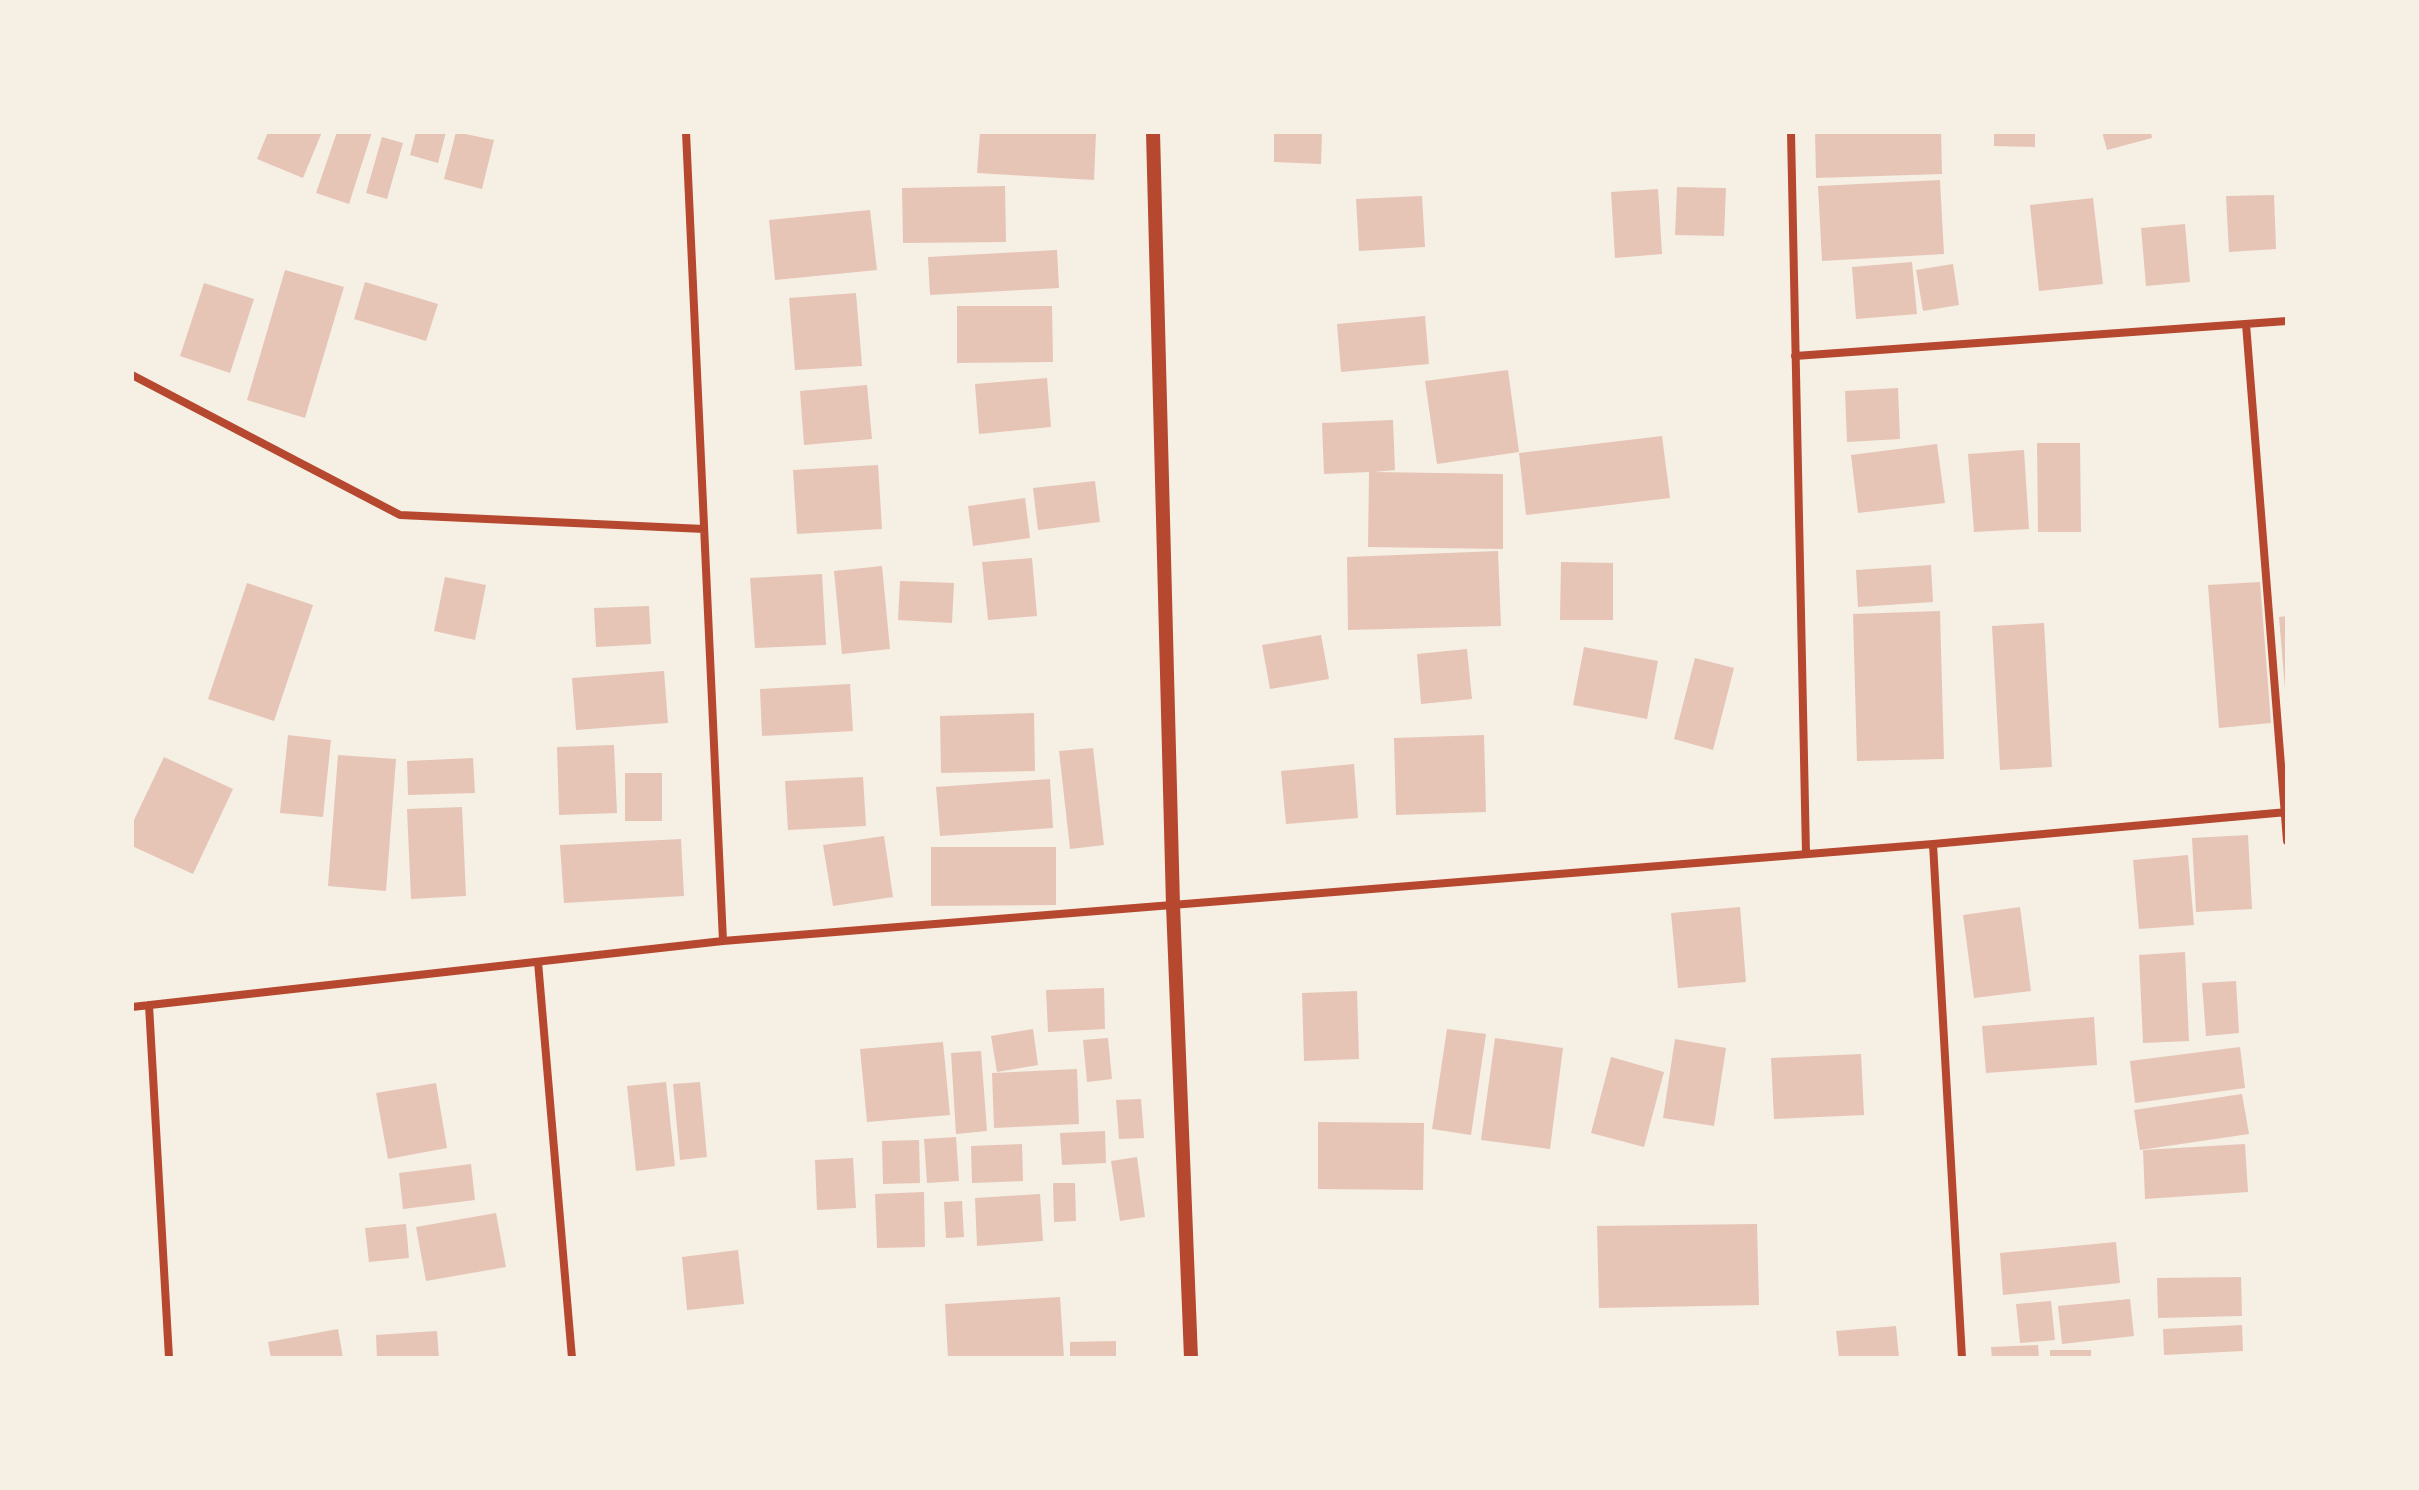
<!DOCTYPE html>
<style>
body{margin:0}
#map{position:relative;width:2419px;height:1490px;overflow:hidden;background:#f6efe4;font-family:Helvetica,sans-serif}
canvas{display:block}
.frame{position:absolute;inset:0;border:134px solid #f6efe4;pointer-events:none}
</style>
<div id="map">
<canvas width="2419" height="1490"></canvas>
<div class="frame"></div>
</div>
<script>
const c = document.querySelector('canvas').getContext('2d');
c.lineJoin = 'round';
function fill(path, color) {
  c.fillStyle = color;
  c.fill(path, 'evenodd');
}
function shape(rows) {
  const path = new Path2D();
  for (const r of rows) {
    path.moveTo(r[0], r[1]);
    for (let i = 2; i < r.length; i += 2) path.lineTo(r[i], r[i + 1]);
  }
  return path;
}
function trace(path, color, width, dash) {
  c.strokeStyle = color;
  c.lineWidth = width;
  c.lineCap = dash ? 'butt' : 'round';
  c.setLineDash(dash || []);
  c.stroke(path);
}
const building = shape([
 [268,132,322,132,303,178,257,159],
 [337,132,372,132,349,204,316,193],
 [416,132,446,132,438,163,410,155],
 [456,132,494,140,482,189,444,179],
 [980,132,1096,132,1094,180,977,173],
 [1274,132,1322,132,1321,164,1274,162],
 [1815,132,1941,132,1942,174,1816,178],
 [1994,132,2035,132,2035,147,1994,146],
 [2102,132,2151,132,2152,138,2107,150],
 [382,137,403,143,387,199,366,193],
 [1940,180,1944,254,1822,261,1818,186],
 [1005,186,1006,242,903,243,902,188],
 [1677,187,1726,188,1724,236,1675,235],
 [1658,189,1662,254,1615,258,1611,192],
 [2274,195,2276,249,2229,252,2226,196],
 [1422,196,1425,247,1359,251,1356,199],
 [2093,198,2103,284,2039,291,2030,205],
 [870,210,877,270,775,280,769,220],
 [2185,224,2190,282,2146,286,2141,228],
 [1057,250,1059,288,930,295,928,257],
 [1912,262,1917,314,1856,319,1852,267],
 [1953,264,1959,305,1923,311,1916,270],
 [285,270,344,287,305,418,247,400],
 [365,282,438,304,426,341,354,319],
 [204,283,254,299,230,373,180,356],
 [856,293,862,366,795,370,789,298],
 [957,306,1052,306,1053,362,957,363],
 [1425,316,1429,364,1341,372,1337,324],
 [1508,370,1519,452,1437,464,1425,381],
 [1047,378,1051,427,979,434,975,384],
 [867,385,872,439,804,445,800,391],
 [1898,388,1900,439,1847,442,1845,391],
 [1393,420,1395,470,1374,472,1503,474,1503,549,1368,547,1369,472,1324,474,1322,423],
 [1662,436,1670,498,1526,515,1519,453],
 [2037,443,2080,443,2081,532,2038,532],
 [1937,444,1945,503,1858,513,1851,455],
 [2024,450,2029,529,1974,532,1968,454],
 [878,465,882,529,797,534,793,470],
 [1095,481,1100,522,1038,530,1033,488],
 [1025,498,1030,538,973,546,968,506],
 [1498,551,1501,626,1348,630,1347,557],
 [1032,558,1037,616,988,620,982,562],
 [1561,562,1613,563,1613,620,1560,620],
 [1931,565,1933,602,1858,607,1856,570],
 [882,566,890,649,842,654,834,571],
 [822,574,826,645,755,648,750,578],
 [445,577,486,585,475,640,434,631],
 [900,581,954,583,952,623,898,620],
 [2260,582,2271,723,2219,728,2208,585],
 [247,583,313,605,274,721,208,699],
 [649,606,651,644,596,647,594,608],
 [1940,611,1944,759,1857,761,1853,614],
 [2287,616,2287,689,2285,689,2279,617],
 [2044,623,2052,767,2000,770,1992,626],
 [1321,635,1329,679,1270,689,1262,645],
 [1584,647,1658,661,1647,719,1573,705],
 [1467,649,1472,699,1421,704,1417,654],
 [1695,658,1734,668,1713,750,1674,739],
 [664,671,668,723,576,730,572,678],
 [850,684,853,731,762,736,760,689],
 [1034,713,1035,771,941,773,940,716],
 [288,735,331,740,323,817,280,813],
 [1484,735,1486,812,1396,815,1394,738],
 [614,745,617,813,559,815,557,747],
 [1093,748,1104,845,1070,849,1059,751],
 [338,755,396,759,386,891,328,886],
 [164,757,233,789,193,874,132,846,132,824],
 [473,758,475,793,408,795,407,761],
 [1354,764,1358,818,1286,824,1281,771],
 [625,773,662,773,662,821,625,821],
 [863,777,866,826,788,830,785,781],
 [1050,779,1053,828,940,836,936,787],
 [462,807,466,896,411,899,407,809],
 [2248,835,2252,909,2196,912,2192,838],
 [884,836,893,897,833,906,823,845],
 [681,839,684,896,564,903,560,845],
 [931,847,1056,847,1056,905,931,906],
 [2188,855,2194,925,2139,929,2133,860],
 [1740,907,1746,982,1678,988,1671,913],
 [2020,907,2031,991,1974,998,1963,915],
 [2185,952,2189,1041,2143,1043,2139,955],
 [2236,981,2239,1033,2206,1036,2202,983],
 [1104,988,1105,1029,1048,1032,1046,990],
 [1357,991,1359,1059,1304,1061,1302,993],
 [2094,1017,2097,1065,1986,1073,1982,1026],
 [1033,1029,1038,1065,997,1072,991,1036],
 [1447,1029,1486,1034,1471,1135,1432,1129],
 [1108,1038,1112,1079,1087,1082,1083,1040],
 [1495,1038,1563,1048,1550,1149,1481,1140],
 [1675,1039,1726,1048,1714,1126,1663,1118],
 [943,1042,950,1115,867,1122,860,1049],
 [2240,1047,2245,1088,2135,1103,2130,1061],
 [981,1051,987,1131,956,1134,951,1053],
 [1861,1054,1864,1115,1774,1119,1771,1058],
 [1611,1057,1664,1072,1644,1147,1591,1133],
 [1077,1069,1079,1124,994,1128,992,1073],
 [666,1082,675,1166,636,1171,627,1086],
 [700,1082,707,1157,680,1160,673,1084],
 [436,1083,447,1148,388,1159,376,1093],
 [2242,1094,2249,1134,2140,1150,2134,1110],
 [1141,1099,1144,1138,1119,1139,1116,1100],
 [1318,1122,1424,1123,1423,1190,1318,1189],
 [1105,1131,1106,1163,1062,1165,1060,1133],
 [956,1137,959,1181,927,1183,924,1139],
 [919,1140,920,1183,883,1184,882,1141],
 [1022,1144,1023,1181,972,1183,971,1146],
 [2245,1144,2248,1192,2145,1199,2143,1150],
 [1137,1157,1145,1217,1120,1221,1111,1161],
 [853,1158,856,1208,817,1210,815,1160],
 [471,1164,475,1200,403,1209,399,1173],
 [1053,1183,1075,1183,1076,1221,1054,1222],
 [924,1192,925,1247,877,1248,875,1194],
 [1040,1194,1043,1241,977,1246,975,1198],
 [962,1201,964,1237,946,1238,944,1202],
 [496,1213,506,1267,426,1281,416,1227],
 [406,1224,409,1258,369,1262,365,1228],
 [1757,1224,1759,1305,1599,1308,1597,1226],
 [2116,1242,2120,1283,2003,1295,2000,1253],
 [738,1250,744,1304,687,1310,682,1257],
 [2241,1277,2242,1316,2158,1318,2157,1278],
 [1060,1297,1064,1358,948,1358,945,1304],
 [2130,1299,2134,1336,2062,1344,2058,1306],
 [2051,1301,2055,1340,2020,1343,2016,1304],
 [2242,1325,2243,1351,2164,1355,2163,1329],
 [1896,1326,1899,1358,1839,1358,1836,1331],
 [338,1329,343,1358,271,1358,268,1342],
 [437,1331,439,1358,377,1358,376,1335],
 [1116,1341,1116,1358,1070,1358,1070,1342],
 [2038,1345,2039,1358,1992,1358,1991,1347],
 [2050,1350,2091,1350,2091,1358,2050,1358]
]);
const minor = shape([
 [686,132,723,941],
 [1791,132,1806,854],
 [2246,324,2287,841],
 [1795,356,2287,321],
 [132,375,400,515,704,529],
 [1933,844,1962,1358],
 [538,962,572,1358],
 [149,1005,169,1358],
 [132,1007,723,941,1933,844,2287,812]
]);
const tertiary = shape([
 [1153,132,1173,905,1191,1358]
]);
fill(building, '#e6c5b7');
trace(minor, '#b5482f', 8);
trace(tertiary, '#b5482f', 14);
</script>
